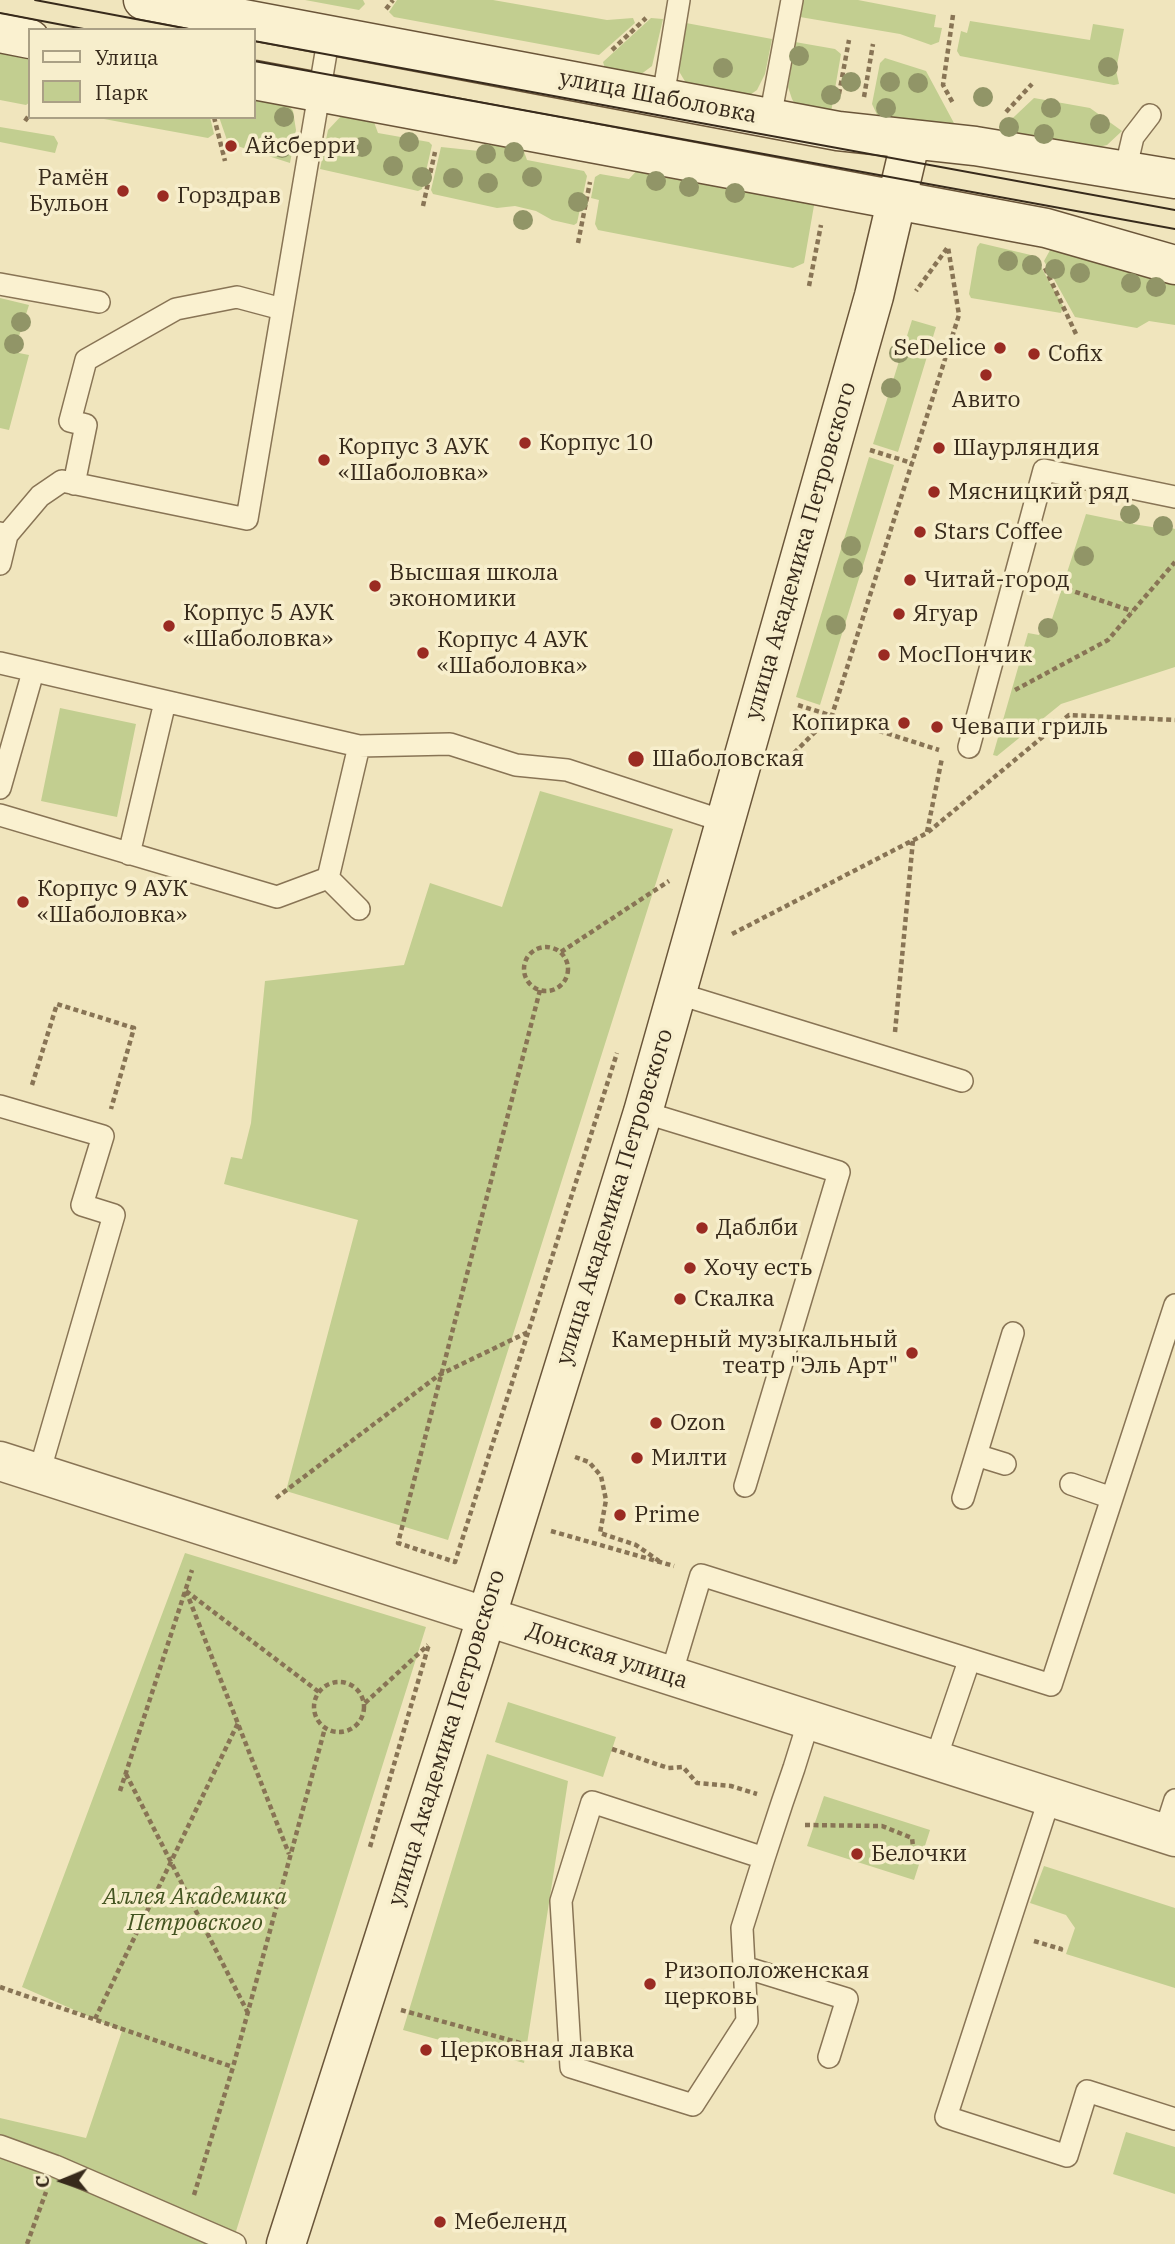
<!DOCTYPE html>
<meta charset="utf-8">
<style>
body{margin:0}
#map{position:relative;width:1175px;height:2244px;overflow:hidden;background:#f0e5bd;font-family:"IBM Plex Serif",serif}
canvas{display:block}
.legend{position:absolute;left:28px;top:28px;width:228px;height:91px;box-sizing:border-box;background:#f7eecc;border:2px solid #aaa085;margin:0;padding:9px 12px;list-style:none;font-size:21px;color:#372a1b}
.legend li{display:flex;align-items:center;gap:14px;height:35px}
.legend b{width:35px;border:2px solid #aaa085}
.north{position:absolute;left:28px;top:2146px;width:70px;height:70px;-webkit-text-stroke:5px #f7eecc;paint-order:stroke;rotate:268deg;font-size:19px;font-weight:700;line-height:28px;text-align:center;color:#372a1b}
.north::after{content:'';display:block;margin:auto;width:24px;height:32px;background:#372a1b;clip-path:polygon(50% 0,100% 100%,50% 72%,0 100%)}
</style>
<div id="map">
<canvas width="1175" height="2244"></canvas>
<ul class="legend">
<li><b style="height:9px;background:#faf1d0"></b>Улица</li>
<li><b style="height:19px;background:#c2ce90"></b>Парк</li>
</ul>
<div class="north">С</div>
</div>
<script>
const c = document.querySelector('canvas').getContext('2d');
c.lineJoin = 'round';
function fill(path, color) {
  c.fillStyle = color;
  c.fill(path, 'evenodd');
}
function shape(rows) {
  const path = new Path2D();
  for (const r of rows) {
    if (r.length === 3) {
      path.moveTo(r[0] + r[2], r[1]);
      path.arc(r[0], r[1], r[2], 0, 2 * Math.PI);
      continue;
    }
    path.moveTo(r[0], r[1]);
    for (let i = 2; i < r.length; i += 2) path.lineTo(r[i], r[i + 1]);
  }
  return path;
}
function trace(path, color, width, dash) {
  c.strokeStyle = color;
  c.lineWidth = width;
  c.lineCap = dash ? 'butt' : 'round';
  c.setLineDash(dash || []);
  c.stroke(path);
}
function write(font, color, halo, rows, align = 'center') {
  c.font = font + ' "IBM Plex Serif",serif';
  c.lineWidth = 7;
  c.setLineDash([]);
  c.textBaseline = 'middle';
  c.strokeStyle = halo;
  c.fillStyle = color;
  for (const [text, x, y, turn = 0] of rows) {
    c.save();
    c.translate(x, y);
    c.rotate((+turn || 0) * Math.PI / 180);
    c.textAlign = isNaN(turn) ? turn : align;
    if (halo) c.strokeText(text, 0, 0);
    c.fillText(text, 0, 0);
    c.restore();
  }
}
const green = shape([
 [305,0,363,0,365,4,359,10],
 [397,0,493,0,607,20,633,18,635,23,599,55,394,17,389,12],
 [803,0,858,0,936,15,934,27,942,28,939,42,931,45,900,34,800,17],
 [651,18,663,19,652,66,636,78,607,75,603,62],
 [970,21,1090,40,1093,24,1124,29,1116,70,1119,84,1114,85,960,56,957,51,961,31,967,33],
 [686,23,772,39,765,74,757,90,747,97,686,83,680,73,679,59],
 [795,42,835,49,841,54,830,118,795,104,792,99,788,87],
 [0,43,30,48,30,102,26,105,0,100],
 [885,58,926,71,955,125,880,121,872,104,880,63],
 [254,90,288,104,293,111,296,130,290,163,228,143,219,117,254,117],
 [1034,98,1090,108,1122,131,1107,145,1094,148,998,132],
 [343,114,371,114,378,133,429,142,432,145,422,189,418,191,320,169,328,130],
 [93,117,210,117,214,134,208,138],
 [0,127,54,136,58,143,55,153,0,142],
 [492,136,521,143,527,160,584,171,587,176,577,223,574,225,552,220,536,211,515,206,497,208,433,194,431,190,441,147,479,151],
 [643,164,816,194,804,263,793,268,598,230,595,224,599,200,591,198,595,177,600,174,629,179],
 [980,243,1035,256,1063,306,1061,313,971,298,969,294,977,247],
 [1054,243,1175,276,1175,325,1149,321,1137,328,1075,317,1044,261],
 [0,298,29,305,14,352,29,355,9,430,0,428],
 [912,320,936,327,898,452,873,444],
 [869,457,894,465,820,705,796,697],
 [1127,509,1134,510,1133,524,1158,528,1161,521,1168,522,1168,527,1175,529,1175,667,1061,704,997,756,993,755,1028,633,1039,635,1044,620,1051,622,1086,514,1125,522],
 [60,708,136,724,117,817,41,801],
 [540,791,673,829,448,1540,286,1491,358,1220,224,1184,231,1157,242,1159,251,1123,265,981,404,965,430,883,502,907],
 [185,1553,426,1627,232,2244,0,2244,0,2118,86,2138,122,2031,22,1987],
 [508,1702,616,1737,603,1777,495,1742],
 [487,1754,568,1781,524,2063,403,2030],
 [824,1796,930,1830,914,1880,807,1846],
 [1044,1866,1175,1908,1175,1988,1066,1954,1075,1928,1066,1915,1030,1903],
 [1126,2132,1175,2147,1175,2194,1113,2174]
]);
const path = shape([
 [386,9,393,0],
 [953,15,943,85,954,105],
 [612,50,646,18],
 [839,94,849,40],
 [864,97,873,44],
 [1006,112,1032,84],
 [214,117,225,161],
 [25,121,30,114],
 [423,206,435,152],
 [578,243,590,182],
 [1045,268,1076,334],
 [809,286,821,225],
 [870,450,912,463],
 [1043,581,1132,611],
 [1015,690,1108,640,1175,562],
 [798,705,939,750],
 [782,765,832,715,959,315,948,247,916,291],
 [927,832,942,758],
 [732,934,927,833,1069,715,1175,720],
 [546,969,22],
 [561,952,669,881],
 [540,990,398,1543,455,1562,617,1053],
 [895,1032,913,840],
 [32,1085,57,1004,134,1028,111,1109],
 [575,1457,589,1462,601,1476,606,1500,600,1533,636,1545,659,1561],
 [276,1498,439,1375,528,1332],
 [551,1531,674,1566],
 [186,1591,289,1854],
 [186,1591,319,1692],
 [339,1707,25],
 [365,1703,428,1645],
 [612,1749,668,1768,683,1767,697,1783,731,1786,757,1794],
 [126,1774,248,2013],
 [120,1791,192,1570],
 [805,1825,882,1826,912,1838,914,1854,903,1861,881,1854,871,1841],
 [370,1847,429,1644],
 [1034,1941,1061,1949,1059,1954],
 [0,1987,233,2067],
 [401,2010,542,2049],
 [95,2019,238,1723],
 [194,2195,233,2067,325,1728],
 [27,2244,46,2192]
]);
const lane = shape([
 [663,97,679,0],
 [770,118,792,0],
 [1125,171,1133,137,1150,115],
 [0,284,99,302],
 [74,484,86,425,70,421,86,360,176,309,237,297,282,309],
 [0,533,7,535,40,496,62,481,247,519,329,35],
 [0,564,7,535],
 [0,663,359,746,450,744,516,765,567,770,723,821],
 [969,747,1044,470,1175,497],
 [0,788,33,672],
 [0,815,277,897,328,878,359,746],
 [129,854,165,702],
 [328,878,359,909],
 [676,993,962,1081],
 [0,1106,103,1136,82,1205,114,1215,39,1473],
 [643,1112,839,1172,745,1486],
 [976,1455,1005,1464],
 [1071,1484,1112,1498],
 [963,1498,1013,1333],
 [671,1675,701,1575,1051,1685,1175,1305],
 [935,1761,969,1661],
 [1050,1797,946,2117,1067,2156,1087,2091,1175,2119],
 [1164,1834,1175,1800],
 [764,1858,592,1802,561,1901,571,2067,693,2105,747,2021,742,1928,764,1858,782,1803,794,1768,809,1720],
 [744,1967,847,1999,829,2057],
 [0,2146,55,2166,235,2244]
]);
const street = shape([
 [0,1461,1175,1837]
]);
const secondary = shape([
 [143,0,838,131,975,146,1175,179],
 [0,33,30,39],
 [254,80,1046,228,1175,265],
 [286,2244,474,1657,643,1112,874,296,911,139]
]);
const tram = shape([
 [35,0,194,30],
 [0,13,89,30],
 [254,41,1175,210],
 [254,61,1175,229]
]);
const trees = [
 [799,56],
 [1108,67],
 [723,68],
 [851,82],
 [890,82],
 [918,83],
 [831,95],
 [983,97],
 [886,108],
 [1051,108],
 [284,117],
 [1100,124],
 [1009,127],
 [1044,134],
 [409,142],
 [362,147],
 [282,148],
 [514,152],
 [486,154],
 [393,166],
 [422,177],
 [532,177],
 [453,178],
 [656,181],
 [488,183],
 [689,187],
 [735,193],
 [578,202],
 [523,220],
 [1008,261],
 [1032,265],
 [1055,269],
 [1080,273],
 [1131,283],
 [1156,287],
 [21,322],
 [14,344],
 [899,353],
 [891,388],
 [1130,514],
 [1163,526],
 [851,546],
 [1084,556],
 [853,568],
 [836,625],
 [1048,628]
];
const markers = [
 [231,146,7,"#9a2b22"],
 [123,191,7,"#9a2b22"],
 [163,196,7,"#9a2b22"],
 [1000,348,7,"#9a2b22"],
 [1034,354,7,"#9a2b22"],
 [986,375,7,"#9a2b22"],
 [525,443,7,"#9a2b22"],
 [939,448,7,"#9a2b22"],
 [324,460,7,"#9a2b22"],
 [934,492,7,"#9a2b22"],
 [920,532,7,"#9a2b22"],
 [910,580,7,"#9a2b22"],
 [375,586,7,"#9a2b22"],
 [899,614,7,"#9a2b22"],
 [169,626,7,"#9a2b22"],
 [423,653,7,"#9a2b22"],
 [884,655,7,"#9a2b22"],
 [904,723,7,"#9a2b22"],
 [937,727,7,"#9a2b22"],
 [636,759,9,"#9a2b22"],
 [23,902,7,"#9a2b22"],
 [702,1228,7,"#9a2b22"],
 [690,1268,7,"#9a2b22"],
 [680,1299,7,"#9a2b22"],
 [912,1353,7,"#9a2b22"],
 [656,1423,7,"#9a2b22"],
 [637,1458,7,"#9a2b22"],
 [620,1515,7,"#9a2b22"],
 [857,1854,7,"#9a2b22"],
 [650,1984,7,"#9a2b22"],
 [426,2050,7,"#9a2b22"],
 [440,2222,7,"#9a2b22"]
];
const streetNames = [
 ["улица Шаболовка",658,97,11],
 ["улица Академика Петровского",801,551,-74],
 ["улица Академика Петровского",615,1197,-73],
 ["Донская улица",607,1656,18],
 ["улица Академика Петровского",447,1738,-73]
];
const poiNames = [
 ["Айсберри",245,146],
 ["Рамён",109,178,"right"],
 ["Бульон",109,204,"right"],
 ["Горздрав",177,196],
 ["SeDelice",986,348,"right"],
 ["Cofix",1048,354],
 ["Авито",986,400,"center"],
 ["Корпус 10",539,443],
 ["Корпус 3 АУК",338,447],
 ["«Шаболовка»",338,473],
 ["Шаурляндия",953,448],
 ["Мясницкий ряд",948,492],
 ["Stars Coffee",934,532],
 ["Высшая школа",389,573],
 ["экономики",389,599],
 ["Читай-город",924,580],
 ["Корпус 5 АУК",183,613],
 ["«Шаболовка»",183,639],
 ["Ягуар",913,614],
 ["Корпус 4 АУК",437,640],
 ["«Шаболовка»",437,666],
 ["МосПончик",898,655],
 ["Копирка",890,723,"right"],
 ["Чевапи гриль",951,727],
 ["Шаболовская",652,759],
 ["Корпус 9 АУК",37,889],
 ["«Шаболовка»",37,915],
 ["Даблби",716,1228],
 ["Хочу есть",704,1268],
 ["Скалка",694,1299],
 ["Камерный музыкальный",898,1340,"right"],
 ["театр \"Эль Арт\"",898,1366,"right"],
 ["Ozon",670,1423],
 ["Милти",651,1458],
 ["Prime",634,1515],
 ["Белочки",871,1854],
 ["Ризоположенская",664,1971],
 ["церковь",664,1997],
 ["Церковная лавка",440,2050],
 ["Мебеленд",454,2222]
];
const parkNames = [
 ["Аллея Академика",195,1897],
 ["Петровского",195,1923]
];
fill(green, '#c2ce90');
trace(lane, '#887455', 24);
trace(street, '#887455', 41);
trace(secondary, '#6a5539', 41);
trace(path, '#887455', 4.5, [5, 3.5]);
trace(lane, '#faf1d0', 21);
trace(street, '#faf1d0', 38);
trace(secondary, '#faf1d0', 38);
trace(tram, '#372a1b', 2);
c.fillStyle = '#919567';
for (const [x, y] of trees) {
  c.beginPath();
  c.arc(x, y, 10, 0, 2 * Math.PI);
  c.fill();
}
for (const [x, y, r, color] of markers) {
  const dot = new Path2D();
  dot.arc(x, y, r, 0, 2 * Math.PI);
  c.fillStyle = color;
  c.fill(dot);
  trace(dot, '#f7eecc', 2.5);
}
write('23px', '#372a1b', '#f7eecc', streetNames);
write('23px', '#372a1b', '#f7eecc', poiNames, 'left');
write('italic 23px', '#435420', '#f7eecc', parkNames);
</script>
